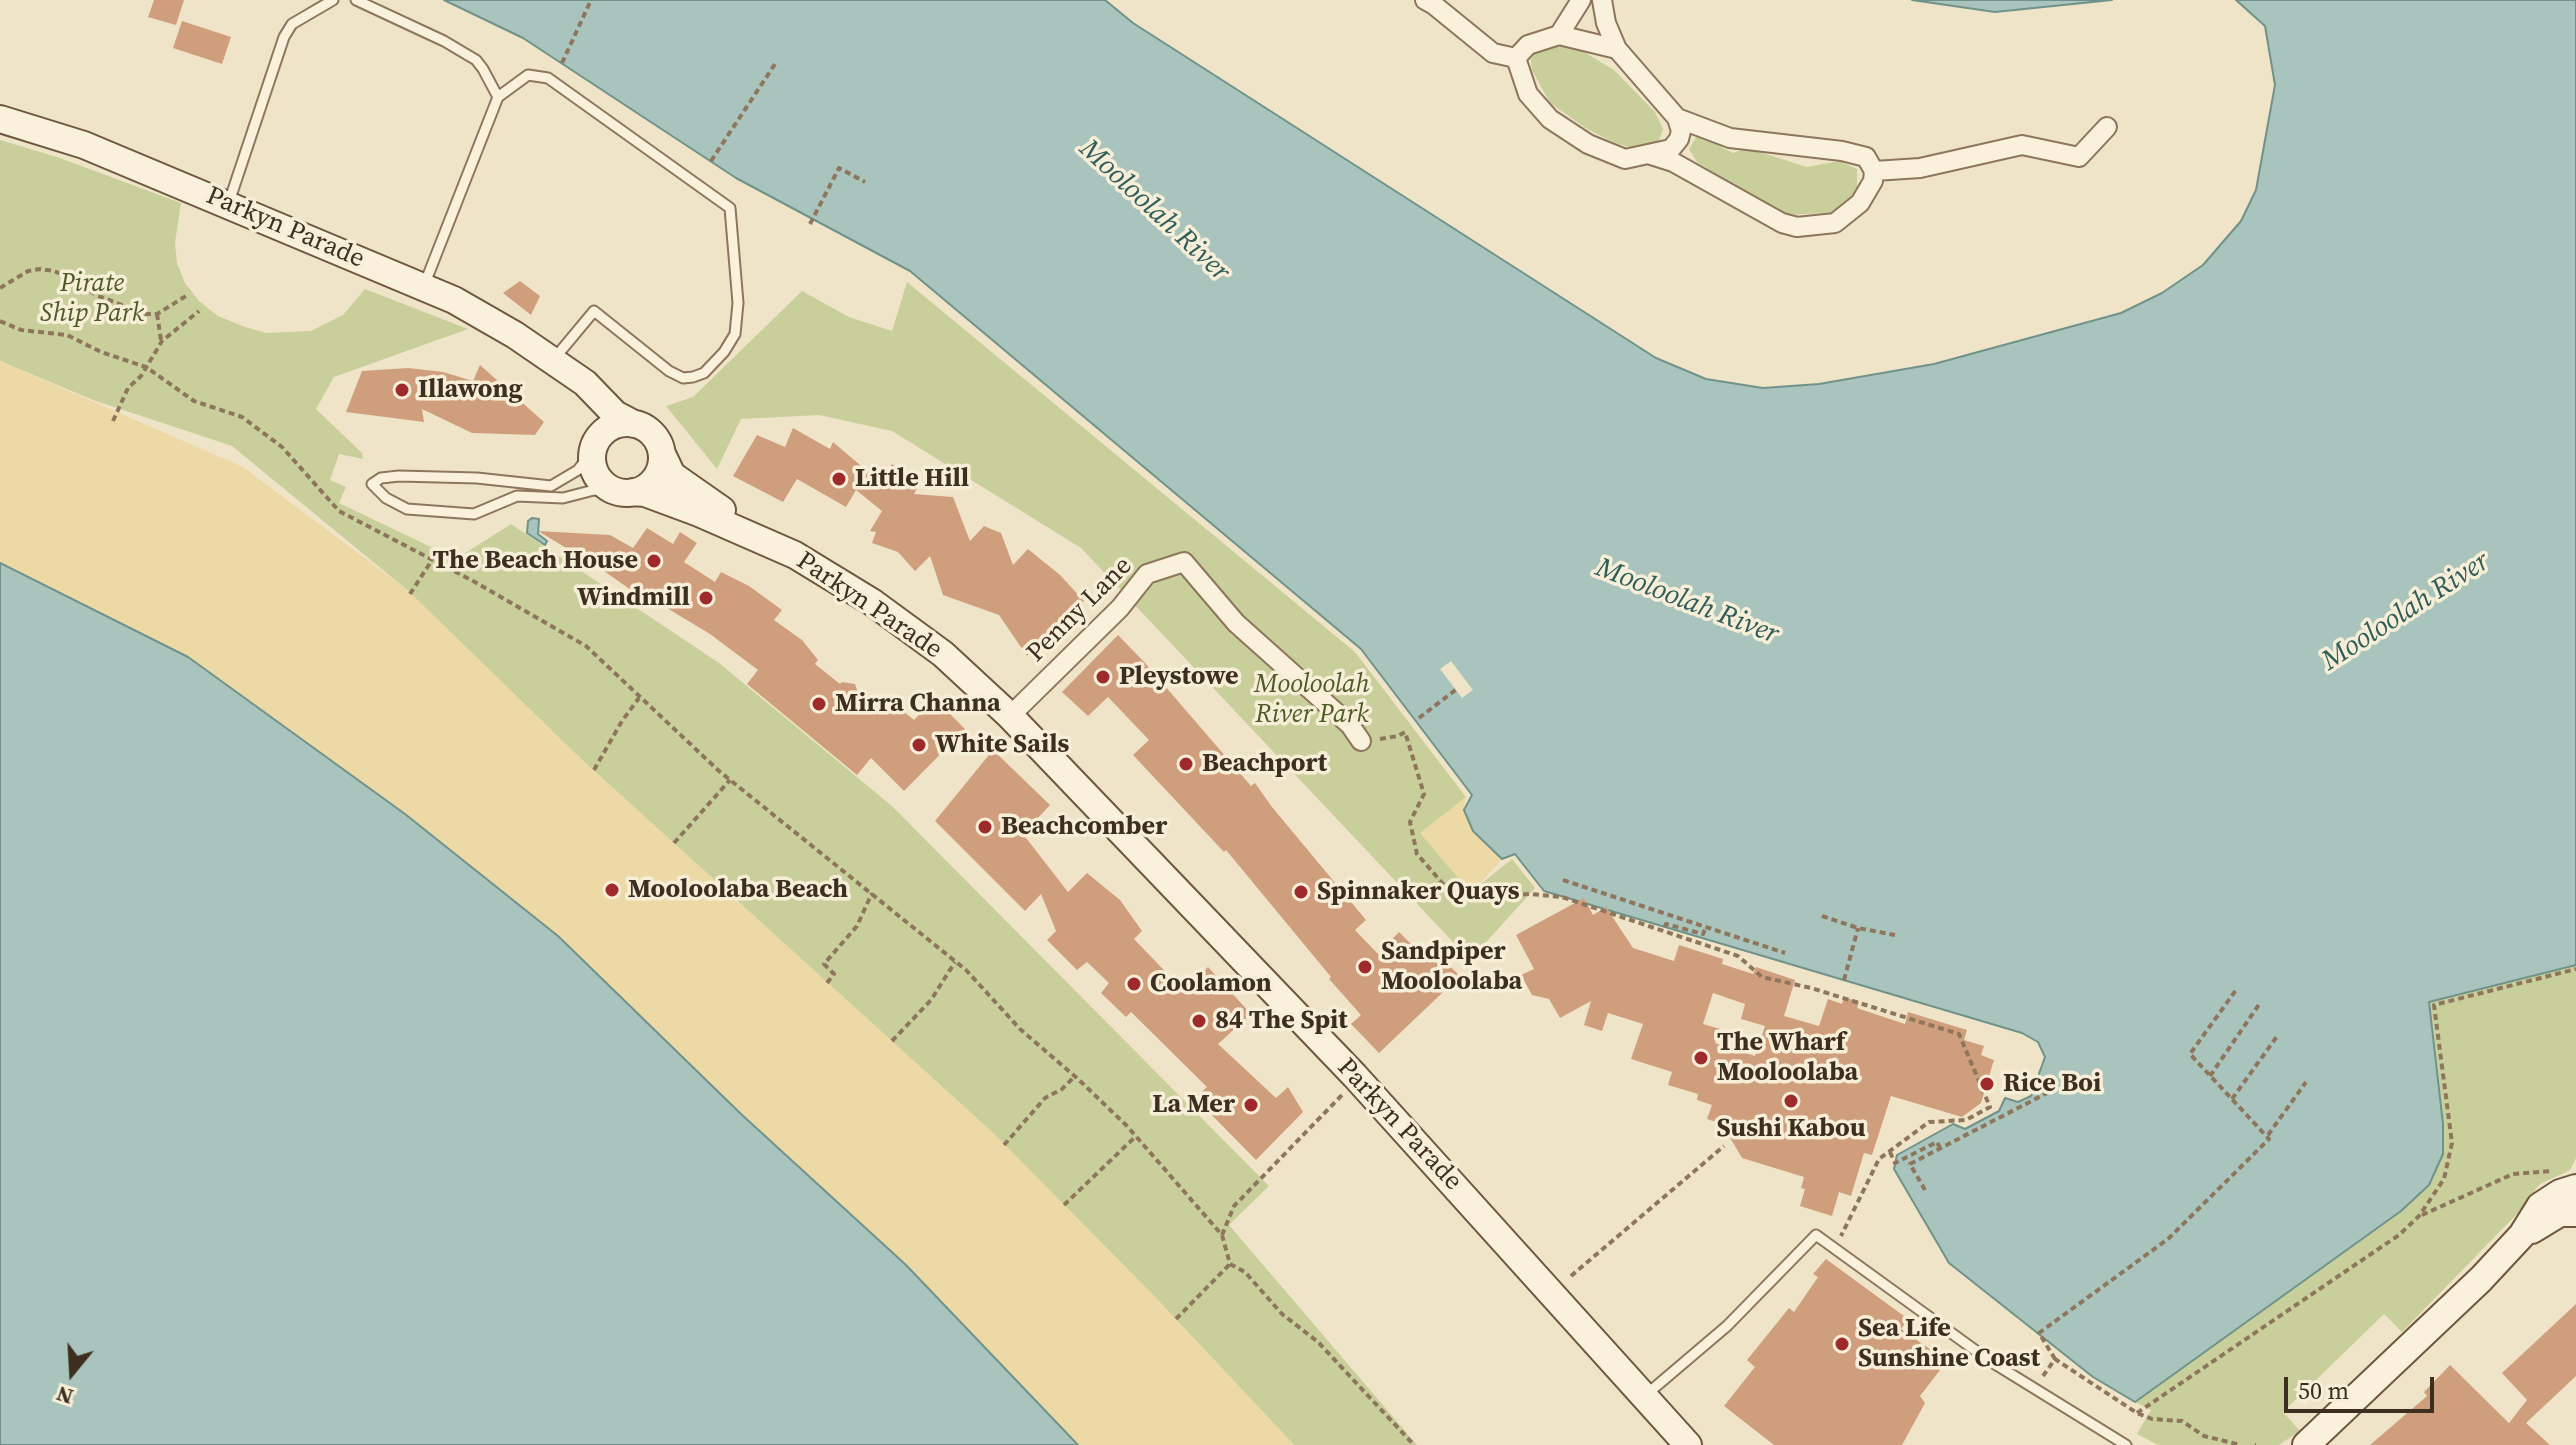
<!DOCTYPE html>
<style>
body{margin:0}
#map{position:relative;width:2576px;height:1445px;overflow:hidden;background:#f0e4c8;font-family:"Source Serif 4",serif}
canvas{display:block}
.north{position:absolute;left:32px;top:1333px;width:80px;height:80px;-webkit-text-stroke:6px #f7eed8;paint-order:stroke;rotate:198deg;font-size:22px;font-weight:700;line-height:32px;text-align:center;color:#3d2e20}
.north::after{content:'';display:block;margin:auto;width:28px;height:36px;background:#3d2e20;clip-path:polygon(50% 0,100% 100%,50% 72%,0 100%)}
.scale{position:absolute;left:2284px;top:1377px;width:150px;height:36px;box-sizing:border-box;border:4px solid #3d2e20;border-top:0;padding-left:10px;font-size:24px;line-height:28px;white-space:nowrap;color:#3d2e20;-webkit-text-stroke:6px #f7eed8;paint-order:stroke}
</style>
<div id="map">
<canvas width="2576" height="1445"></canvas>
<div class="north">N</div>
<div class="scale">50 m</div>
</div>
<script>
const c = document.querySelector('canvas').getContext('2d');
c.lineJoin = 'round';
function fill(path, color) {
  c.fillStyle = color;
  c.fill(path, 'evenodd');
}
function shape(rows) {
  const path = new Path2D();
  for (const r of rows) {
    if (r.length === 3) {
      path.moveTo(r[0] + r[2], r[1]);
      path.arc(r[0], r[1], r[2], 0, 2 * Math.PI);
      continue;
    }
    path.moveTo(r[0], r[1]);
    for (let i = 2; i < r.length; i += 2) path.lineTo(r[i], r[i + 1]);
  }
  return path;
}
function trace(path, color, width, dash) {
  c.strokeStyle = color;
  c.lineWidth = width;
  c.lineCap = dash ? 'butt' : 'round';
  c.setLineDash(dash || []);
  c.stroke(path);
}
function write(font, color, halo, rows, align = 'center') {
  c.font = font + ' "Source Serif 4",serif';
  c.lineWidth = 7;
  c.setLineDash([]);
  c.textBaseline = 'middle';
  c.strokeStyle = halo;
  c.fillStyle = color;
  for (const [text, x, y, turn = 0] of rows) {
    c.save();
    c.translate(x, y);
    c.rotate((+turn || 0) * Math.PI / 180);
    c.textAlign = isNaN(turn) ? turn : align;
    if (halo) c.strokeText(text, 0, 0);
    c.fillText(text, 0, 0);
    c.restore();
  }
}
const green = shape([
 [1551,45,1563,45,1581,50,1614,70,1655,112,1663,129,1658,143,1640,150,1615,143,1587,129,1550,103,1532,70,1531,59,1538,50],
 [1697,136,1714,139,1723,148,1733,153,1747,148,1807,167,1839,161,1857,169,1857,192,1838,212,1790,215,1768,205,1697,162,1689,149],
 [0,140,57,157,181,203,175,243,177,263,185,283,199,301,218,316,245,327,266,333,311,331,343,315,365,289,468,329,334,377,316,409,362,453,363,459,339,454,330,480,346,487,339,503,456,559,511,524,719,663,892,806,1269,1186,1229,1225,1417,1445,1294,1445,1154,1296,993,1133,580,758,406,589,232,446,93,400,0,361],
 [907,282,1355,652,1466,797,1421,833,1471,892,1512,859,1535,888,1470,960,1081,548,892,431,819,415,741,419,717,469,666,406,693,397,802,291,849,317,892,331],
 [2576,965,2576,1158,2570,1170,2540,1184,2517,1214,2402,1332,2384,1314,2283,1412,2300,1431,2279,1445,2158,1445,2137,1434,2151,1410,2135,1402,2401,1211,2443,1154,2443,1124,2428,1002]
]);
const sand = shape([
 [0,361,243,467,406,589,580,758,993,1133,1154,1296,1294,1445,1078,1445,906,1265,405,814,188,657,0,563],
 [1466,797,1464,810,1502,859,1471,893,1420,833]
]);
const water = shape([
 [444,0,1105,0,1133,23,1656,358,1706,379,1763,388,1819,384,1934,364,2121,313,2162,293,2203,265,2241,221,2256,190,2275,85,2265,26,2236,0,2576,0,2576,965,2429,1002,2443,1124,2443,1154,2429,1185,2401,1211,2135,1402,2093,1377,1949,1263,1894,1169,1897,1155,1953,1124,1965,1129,1999,1111,2005,1098,2018,1102,2031,1096,2045,1057,2038,1042,2022,1033,1544,891,1515,854,1502,859,1473,831,1464,810,1472,795,1361,649,910,271,736,178,523,38,444,0],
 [1912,0,2112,0,1995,12,1912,0],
 [532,518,539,519,538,534,547,541,545,545,527,533,528,521,532,518],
 [0,563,188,657,405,814,558,936,741,1114,906,1265,1078,1445,0,1445,0,563]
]);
const pier = shape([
 [1451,661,1473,690,1462,698,1440,669]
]);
const building = shape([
 [154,0,184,0,176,25,148,17],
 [182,21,231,37,222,64,173,48],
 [520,281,540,296,531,315,503,293],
 [480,365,544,422,535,435,472,433,422,409,424,422,346,412,362,371,408,368,443,372,473,381],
 [793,428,830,449,833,442,879,481,892,464,920,483,914,494,953,497,970,541,984,526,1001,533,1013,565,1028,549,1060,575,1084,601,1027,656,999,615,943,595,930,556,915,571,898,552,872,543,876,532,870,531,882,511,856,490,846,507,797,479,783,502,733,476,757,435,785,447],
 [647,528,673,544,680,532,697,543,684,562,715,582,721,572,749,586,782,610,774,620,802,640,818,660,815,664,840,684,842,682,855,684,857,690,880,708,888,699,914,720,935,699,965,729,904,791,871,758,857,775,747,684,758,670,710,634,657,602,654,606,601,569,538,531,610,535,633,548],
 [1118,635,1146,664,1251,786,1255,783,1272,807,1366,920,1355,930,1378,954,1399,932,1422,955,1430,947,1460,976,1379,1053,1351,1024,1361,1015,1329,979,1331,977,1226,850,1224,852,1133,755,1149,740,1108,697,1088,716,1062,692],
 [993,750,1050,805,1023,834,1068,892,1087,873,1120,900,1142,931,1134,939,1184,991,1208,967,1251,1014,1218,1044,1276,1098,1288,1087,1303,1112,1256,1160,1195,1098,1207,1087,1131,1012,1126,1017,1101,993,1109,983,1087,962,1077,970,1047,940,1056,931,1041,894,1025,911,935,821],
 [1584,898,1593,915,1606,907,1633,948,1674,961,1679,945,1723,959,1722,964,1753,974,1756,967,1795,980,1784,1016,1819,1026,1828,999,1842,1004,1844,997,1859,1002,1857,1008,1905,1024,1908,1012,1967,1030,1964,1040,1984,1046,1981,1055,1994,1060,1981,1103,1962,1117,1891,1096,1872,1155,1864,1153,1851,1196,1839,1192,1832,1216,1800,1206,1805,1189,1801,1188,1804,1177,1742,1158,1722,1124,1707,1119,1712,1105,1697,1100,1698,1094,1668,1085,1672,1072,1631,1059,1643,1024,1608,1013,1602,1031,1584,1025,1591,1001,1560,1018,1549,999,1532,995,1521,975,1534,969,1516,935],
 [1713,993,1745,1004,1741,1019,1765,1026,1755,1056,1715,1043,1720,1029,1703,1024],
 [1826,1259,1908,1319,1901,1329,1947,1361,1920,1396,1925,1403,1902,1445,1774,1445,1724,1406,1755,1367,1747,1360,1789,1308,1794,1312,1818,1277,1813,1274],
 [2576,1304,2576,1376,2526,1423,2550,1445,2370,1445,2427,1396,2424,1392,2450,1365,2509,1423,2527,1400,2502,1373]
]);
const path = shape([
 [562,63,591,0],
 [711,161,775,64],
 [810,224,839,168,865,182],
 [0,288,28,271,40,269,54,271,68,277,96,295,145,314,157,314,186,296],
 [157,314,161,340],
 [0,321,21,330,67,335,101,352,146,367,194,401,242,417,282,447,339,511,475,582,586,646,719,771,966,970,1020,1029,1078,1079,1127,1126,1222,1235,1230,1264,1245,1272,1282,1314,1318,1342,1414,1445],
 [113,421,128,388,141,376,162,341,199,311],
 [410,594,432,560],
 [1419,718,1458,688],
 [1380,739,1398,736,1405,732,1424,794,1410,822,1417,854,1444,885,1460,898,1530,894,1562,897,1738,956,1762,977,1811,988,1959,1034,1990,1107,1966,1120,1929,1122,1879,1159,1841,1236],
 [594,770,622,721,639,698],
 [674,843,730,780],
 [1563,880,1785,953],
 [1822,916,1858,928,1895,935],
 [1665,927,1666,924,1703,934,1706,927],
 [1844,980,1858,928],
 [827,983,834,974,824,964,857,926,872,893],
 [892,1041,931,1000,955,962],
 [2210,1076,2260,1003],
 [2232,1099,2278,1035],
 [2268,1135,2306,1082],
 [1004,1145,1045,1098,1062,1089,1075,1076],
 [1890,1152,1895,1163,1937,1142,1940,1148],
 [1925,1190,1910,1164,2047,1093],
 [1064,1205,1135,1137],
 [2422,1215,2513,1174,2552,1171],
 [1222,1235,1234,1206,1342,1095],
 [1571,1276,1724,1146],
 [1176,1319,1230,1264],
 [2055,1359,2039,1333,2168,1239,2269,1139,2190,1054,2236,990],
 [2043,1376,2055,1359,2137,1413,2152,1419,2182,1421,2204,1436,2241,1445],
 [2137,1413,2399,1235,2419,1216,2444,1179,2452,1143,2434,1005,2576,969],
 [2255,1445,2256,1445]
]);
const lane = shape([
 [356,0,444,41,476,60,483,69,498,97],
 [229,202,284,37,292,24,333,0],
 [425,283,498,97,528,75,548,78,730,208,738,303,735,334,724,352,704,373,693,377,683,378,669,371,594,311,554,359],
 [594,449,578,470,551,486,477,478,399,476,381,478,372,484,386,498,407,509,474,514,517,496,563,498,594,490,618,491],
 [1647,1394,1727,1326,1816,1235,1990,1361,2126,1445]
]);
const street = shape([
 [1425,0,1434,5,1493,53,1516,58],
 [1602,0,1606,23,1617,49,1677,118,1730,138,1842,151,1866,157,1874,171,1873,181,1860,203,1835,223,1797,227,1782,223,1673,162,1651,155],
 [1559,35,1617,49],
 [1516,58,1528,94,1550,119,1588,144,1625,159,1671,149,1679,139,1681,131,1677,118],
 [1516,58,1528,45,1559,35,1581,0],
 [1874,171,1920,168,2022,145,2079,157,2107,127],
 [1010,716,1120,608,1147,574,1184,562,1236,623,1350,725,1361,741]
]);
const secondary = shape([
 [0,119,84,145,454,300,515,335,585,383,615,414,634,424],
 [627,458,35],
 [662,454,672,475,722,510],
 [633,492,645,493,699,513,795,555,872,602,943,654,1010,716,1355,1076,1688,1445],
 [2532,1230,2560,1213,2576,1213],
 [2306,1445,2481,1279,2522,1235,2540,1206,2560,1193,2576,1188]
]);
const markers = [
 [402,390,8,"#9e2a2b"],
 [839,479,8,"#9e2a2b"],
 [654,561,8,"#9e2a2b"],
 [706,598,8,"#9e2a2b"],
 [1103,677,8,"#9e2a2b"],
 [819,704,8,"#9e2a2b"],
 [919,745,8,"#9e2a2b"],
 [1186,764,8,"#9e2a2b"],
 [985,827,8,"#9e2a2b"],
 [612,890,8,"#9e2a2b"],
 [1301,892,8,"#9e2a2b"],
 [1365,967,8,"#9e2a2b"],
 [1134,984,8,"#9e2a2b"],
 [1199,1021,8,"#9e2a2b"],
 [1701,1058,8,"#9e2a2b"],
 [1987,1084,8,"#9e2a2b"],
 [1791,1101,8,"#9e2a2b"],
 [1251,1105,8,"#9e2a2b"],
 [1842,1344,8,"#9e2a2b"]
];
const streetNames = [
 ["Parkyn Parade",285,228,23],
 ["Parkyn Parade",869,606,34],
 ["Penny Lane",1080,610,-45],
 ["Parkyn Parade",1399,1125,47]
];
const parkNames = [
 ["Pirate",92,284],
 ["Ship Park",92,314],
 ["Mooloolah",1312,685],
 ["River Park",1312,715]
];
const poiNames = [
 ["Illawong",418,390],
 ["Little Hill",855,479],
 ["The Beach House",638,561,"right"],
 ["Windmill",690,598,"right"],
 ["Pleystowe",1119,677],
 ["Mirra Channa",835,704],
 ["White Sails",935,745],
 ["Beachport",1202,764],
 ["Beachcomber",1001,827],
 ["Mooloolaba Beach",628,890],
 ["Spinnaker Quays",1317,892],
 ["Sandpiper",1381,952],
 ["Mooloolaba",1381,982],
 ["Coolamon",1150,984],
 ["84 The Spit",1215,1021],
 ["The Wharf",1717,1043],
 ["Mooloolaba",1717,1073],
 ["Rice Boi",2003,1084],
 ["La Mer",1235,1105,"right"],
 ["Sushi Kabou",1791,1129,"center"],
 ["Sea Life",1858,1329],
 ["Sunshine Coast",1858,1359]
];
const waterNames = [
 ["Mooloolah River",1154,211,43],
 ["Mooloolah River",1687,602,21],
 ["Mooloolah River",2406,612,-33]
];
fill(green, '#c9cf9b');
fill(sand, '#ecd9a5');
fill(water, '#a9c4bc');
trace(water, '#6f938a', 2);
fill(pier, '#f0e4c8');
fill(building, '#cf9f7d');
trace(lane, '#8d765c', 13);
trace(street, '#8d765c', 22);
trace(secondary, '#6f573f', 30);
trace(path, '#8d765c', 4, [6, 4]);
trace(lane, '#faf1dc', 9);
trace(street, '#faf1dc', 18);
trace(secondary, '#faf1dc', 26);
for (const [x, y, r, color] of markers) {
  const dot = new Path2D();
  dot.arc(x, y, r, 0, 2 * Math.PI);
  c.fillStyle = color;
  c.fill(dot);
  trace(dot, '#f7eed8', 3);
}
write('26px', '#3d2e20', '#f7eed8', streetNames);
write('italic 26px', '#4d5a26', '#f7eed8', parkNames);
write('bold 26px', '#3d2e20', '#f7eed8', poiNames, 'left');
write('italic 28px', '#2f5d5a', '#f7eed8', waterNames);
</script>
